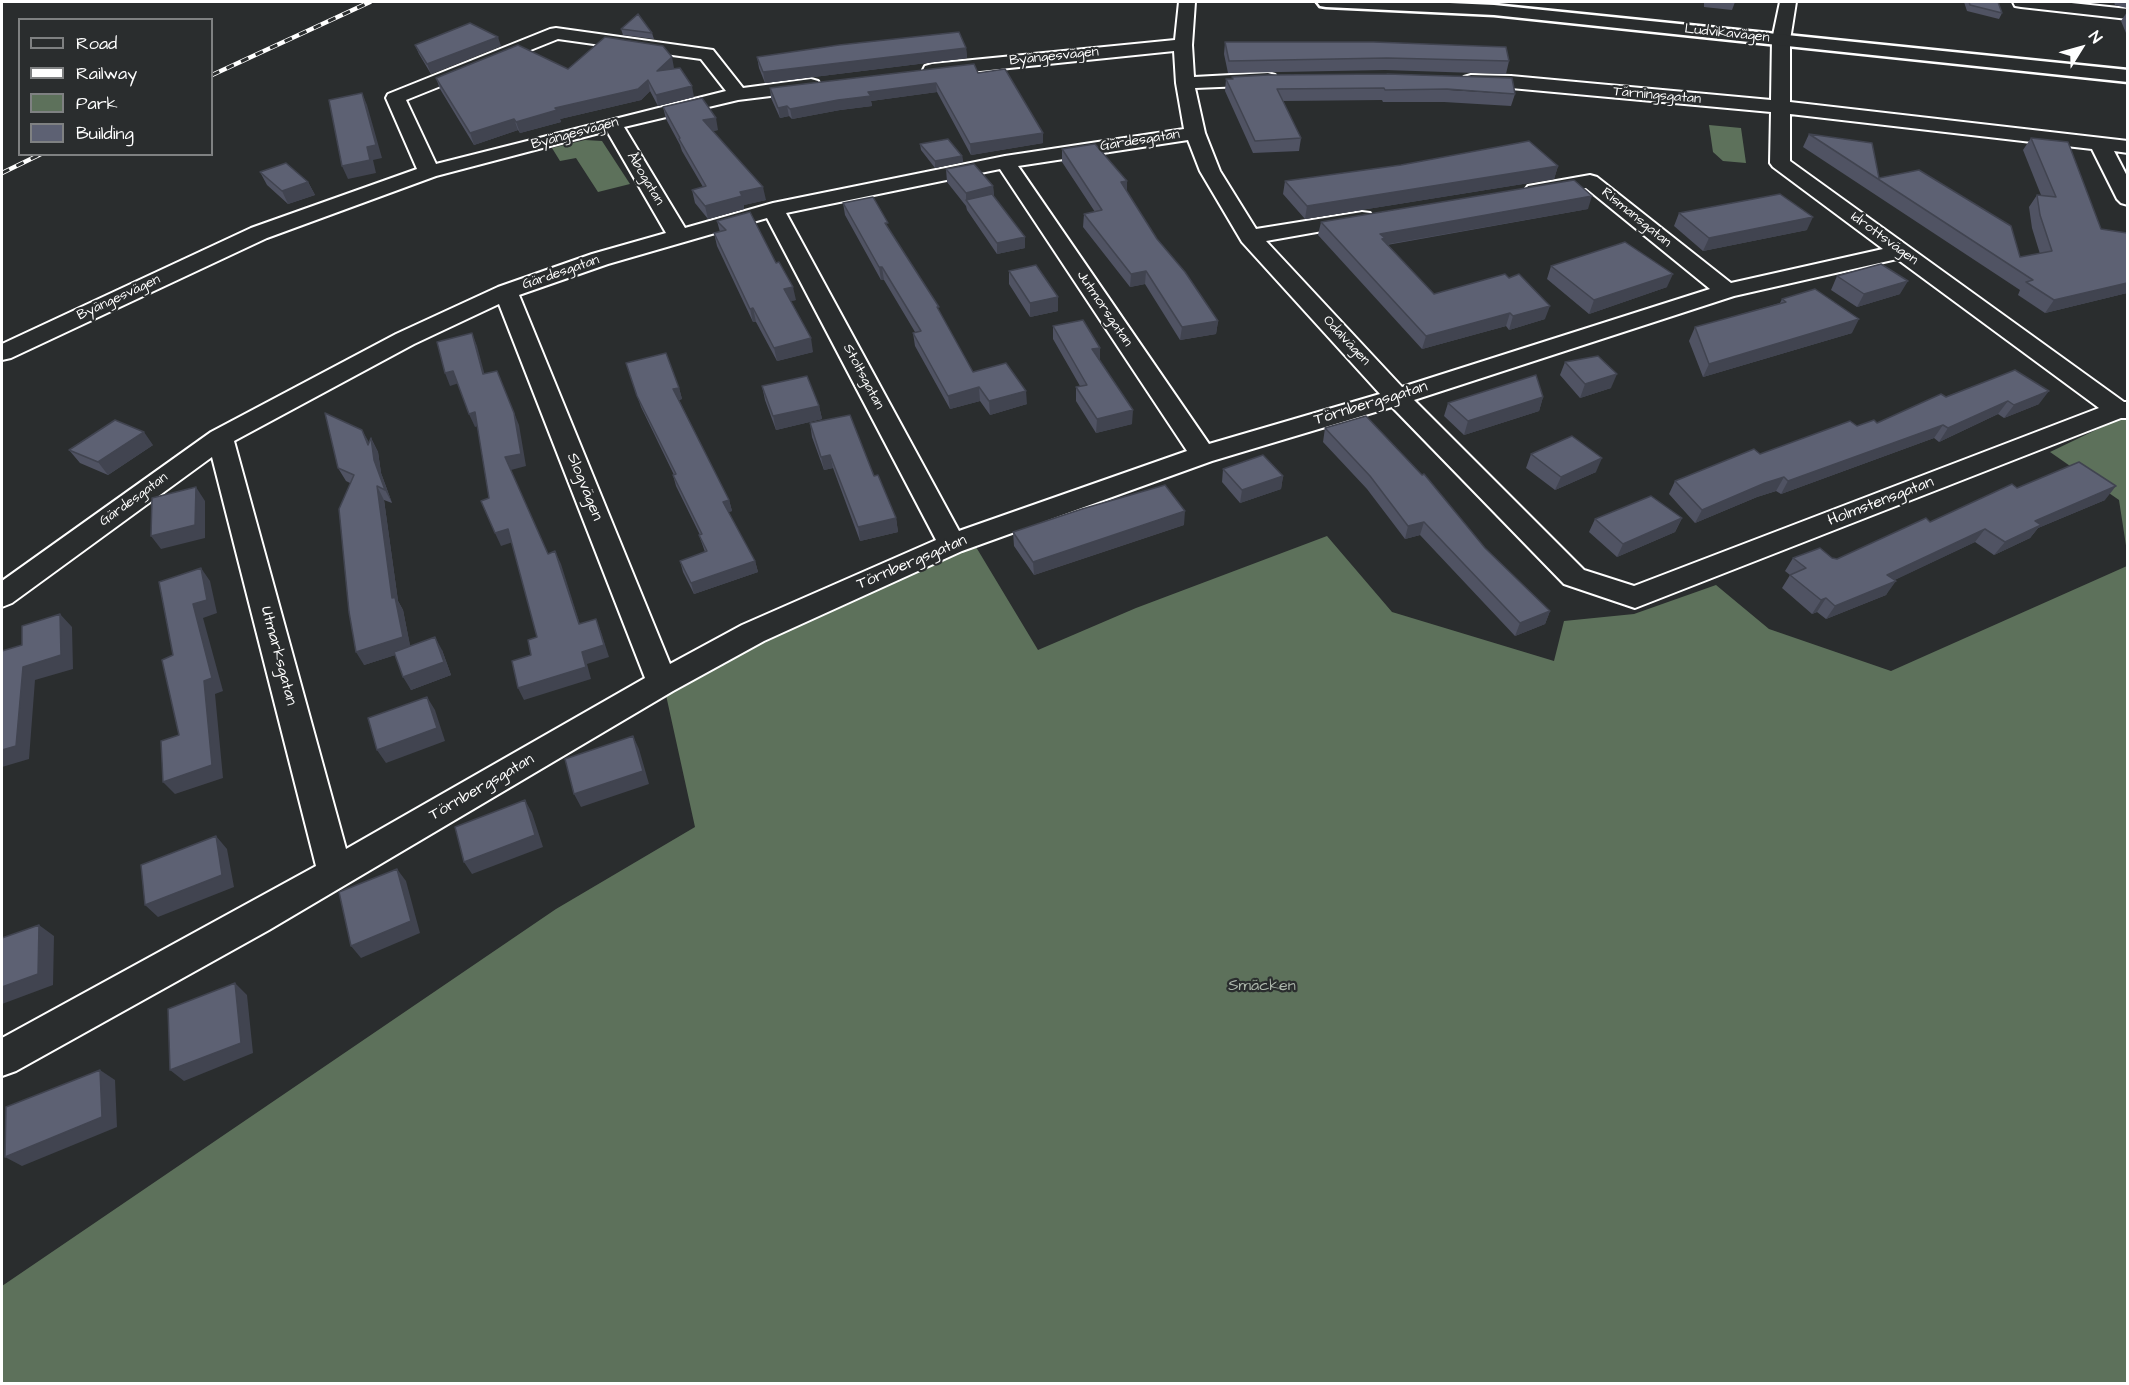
<!DOCTYPE html>
<meta charset="utf-8">
<style>
body{margin:0}
#map{position:relative;width:2129px;height:1385px;overflow:hidden;background:#2a2d2e;font-family:"Architects Daughter",sans-serif}
canvas{display:block}
.frame{position:absolute;inset:0;border:3px solid #fff;pointer-events:none}
.legend{position:absolute;left:18px;top:18px;width:195px;height:138px;box-sizing:border-box;background:#2a2d2e;border:2px solid #7f8182;margin:0;padding:8px 10px;list-style:none;font-size:18px;color:#fff}
.legend li{display:flex;align-items:center;gap:12px;height:30px}
.legend b{width:30px;border:2px solid #7f8182}
.north{position:absolute;left:2051px;top:18px;width:60px;height:60px;-webkit-text-stroke:4px #2a2d2e;paint-order:stroke;rotate:53deg;font-size:16px;font-weight:700;line-height:24px;text-align:center;color:#fff}
.north::after{content:'';display:block;margin:auto;width:21px;height:27px;background:#fff;clip-path:polygon(50% 0,100% 100%,50% 72%,0 100%)}
</style>
<div id="map">
<canvas width="2129" height="1385"></canvas>
<div class="frame"></div>
<ul class="legend">
<li><b style="height:8px;background:#2a2d2e"></b>Road</li>
<li><b style="height:8px;background:#fff"></b>Railway</li>
<li><b style="height:16px;background:#5d715b"></b>Park</li>
<li><b style="height:16px;background:#5d6173"></b>Building</li>
</ul>
<div class="north">N</div>
</div>
<script>
const c = document.querySelector('canvas').getContext('2d');
c.lineJoin = 'round';
function fill(path, color) {
  c.fillStyle = color;
  c.fill(path, 'evenodd');
}
function shape(rows) {
  const path = new Path2D();
  for (const r of rows) {
    path.moveTo(r[0], r[1]);
    for (let i = 2; i < r.length; i += 2) path.lineTo(r[i], r[i + 1]);
  }
  return path;
}
function trace(path, color, width, dash) {
  c.strokeStyle = color;
  c.lineWidth = width;
  c.lineCap = dash ? 'butt' : 'round';
  c.setLineDash(dash || []);
  c.stroke(path);
}
function write(font, color, halo, rows, align = 'center') {
  c.font = font + ' "Architects Daughter",sans-serif';
  c.lineWidth = 4.5;
  c.setLineDash([]);
  c.textBaseline = 'middle';
  c.strokeStyle = halo;
  c.fillStyle = color;
  for (const [text, x, y, turn = 0] of rows) {
    c.save();
    c.translate(x, y);
    c.rotate((+turn || 0) * Math.PI / 180);
    c.textAlign = isNaN(turn) ? turn : align;
    if (halo) c.strokeText(text, 0, 0);
    c.fillText(text, 0, 0);
    c.restore();
  }
}
const green = shape([
 [1709,125,1741,128,1746,163,1723,161,1713,152],
 [585,140,602,141,630,184,598,192,576,158,560,161,552,148],
 [2127,415,2127,552,2119,500,2050,452],
 [1327,536,1392,612,1554,661,1564,621,1634,614,1716,585,1769,629,1891,671,2127,566,2127,1383,2,1384,2,1286,556,909,695,827,664,686,921,566,976,547,1038,650,1136,608]
]);
const street = shape([
 [1179,2,1195,2,1192,45,1194,77,1268,73,1275,75,1277,79,1275,83,1268,85,1195,88,1205,133,1220,171,1256,229,1362,212,1370,213,1373,218,1370,223,1362,224,1266,241,1402,387,1710,289,1586,188,1535,196,1528,194,1525,190,1528,186,1590,175,1597,177,1731,283,1883,249,1773,167,1770,163,1771,112,1511,88,1471,87,1464,85,1462,81,1464,77,1471,75,1511,76,1771,100,1772,40,1780,2,1796,2,1790,40,1790,102,2128,141,2128,153,2114,151,2128,178,2128,205,2121,203,2117,199,2092,149,1790,114,1790,161,2124,402,2128,402,2128,418,2121,418,1635,608,1564,584,1392,407,1212,461,962,551,764,641,673,691,269,930,16,1071,2,1076,2,1038,316,866,212,457,12,603,2,607,2,581,211,432,396,334,498,287,592,254,666,233,607,131,436,176,267,238,11,358,2,360,2,344,251,228,417,169,386,98,388,94,550,29,556,28,713,50,743,88,811,79,818,81,820,85,818,89,811,91,738,100,624,127,685,228,773,203,1005,156,1184,129,1176,83,1174,51,932,76,925,74,923,70,925,66,932,64,1175,40,1179,2],
 [558,39,701,59,726,91,436,164,406,100,558,39],
 [1188,140,1200,171,1242,242,1380,394,1209,444,1018,166,1188,140],
 [1000,169,1187,451,959,531,786,213,1000,169],
 [767,218,936,540,742,625,670,664,519,295,608,264,767,218],
 [1897,259,2099,408,1634,586,1584,570,1414,400,1734,296,1897,259],
 [499,304,645,678,346,849,234,441,414,344,499,304],
 [2013,2,2062,2,2128,9,2128,19,2021,7,2015,6,2013,2]
]);
const secondary = shape([
 [1317,2,1428,2,1494,5,2128,70,2128,82,1494,15,1326,7,1320,6,1317,2]
]);
const rail = shape([
 [212,75,370,2],
 [2,173,41,154]
]);
const wall = shape([
 [1704,2,1735,2,1732,10,1704,7],
 [1964,2,1998,2,2002,13,1999,19,1967,11],
 [2114,2,2127,2,2127,8,2115,5],
 [2127,12,2127,33,2126,33,2121,21],
 [621,29,652,33,654,39,623,35],
 [1225,42,1509,61,1506,74,1385,70,1228,73,1224,54],
 [415,45,501,46,431,74,419,54],
 [966,48,967,58,765,83,759,68,757,57],
 [674,68,673,69,694,97,658,106,650,91,641,100,560,119,561,122,520,133,518,130,474,145,440,89,436,78],
 [978,73,1043,143,971,155,937,92,871,101,872,106,840,110,792,119,789,116,780,118,771,98,770,88],
 [1232,77,1515,94,1511,106,1444,102,1383,102,1382,100,1283,101,1301,138,1299,151,1253,153,1225,91,1226,79,1232,79],
 [663,107,718,130,713,131,766,200,744,205,744,209,708,219,695,203,692,190,703,187,682,151,680,145,666,119],
 [1809,134,1879,178,2020,257,2040,254,2032,228,2029,207,2037,195,2041,195,2023,150,2031,138,2101,229,2127,233,2127,293,2045,313,2018,295,2020,290,1803,147],
 [920,144,962,156,963,162,935,168,921,150],
 [1062,149,1127,192,1157,239,1218,321,1216,334,1180,340,1145,284,1130,287,1083,227,1084,214,1095,212,1062,162],
 [1558,166,1554,179,1305,219,1283,194,1285,181],
 [946,169,993,186,994,197,1025,237,1025,248,997,254,967,210,966,206,947,182],
 [260,172,308,182,315,195,288,204,267,185],
 [843,203,889,229,940,313,973,372,1027,404,990,415,980,401,950,409,915,346,913,333,915,332,884,280,881,280,845,215],
 [1588,209,1387,245,1434,294,1545,319,1509,330,1506,326,1422,349,1318,235,1321,222],
 [1679,213,1807,230,1703,251,1674,226],
 [717,221,796,300,790,301,813,352,777,361,756,322,753,322,717,246,714,233,720,232],
 [1551,266,1667,287,1589,314,1547,279],
 [1009,271,1058,311,1030,317,1009,284],
 [1837,276,1900,294,1857,307,1831,290],
 [1782,299,1852,333,1703,377,1689,341,1695,327,1780,303],
 [1053,326,1099,361,1132,424,1096,433,1076,401,1076,387,1080,386,1053,339],
 [1565,362,1611,388,1580,398,1560,375],
 [626,363,679,388,682,399,679,400,729,500,732,511,728,512,755,561,758,572,694,594,683,572,680,561,705,552,699,535,700,535,676,486,673,475,674,475,641,407],
 [2015,370,2039,404,2004,418,1998,414,1939,442,1934,438,1781,494,1776,491,1757,497,1695,523,1669,494,1675,481,1760,454,1857,426,1877,423],
 [762,386,819,406,822,419,776,430,765,400],
 [1543,397,1539,411,1464,435,1444,416,1448,403],
 [810,423,874,476,896,518,898,532,860,541,833,468,824,470,812,437],
 [1325,428,1485,548,1550,611,1545,624,1515,636,1420,535,1405,539,1367,489,1323,442],
 [371,438,378,452,381,473,392,503,384,500,398,601,403,610,410,646,442,650,451,675,411,690,395,655,364,665,350,483,346,481,338,468,369,442],
 [153,445,108,475,80,463,69,450],
 [1531,454,1596,472,1555,490,1526,468],
 [1223,469,1283,476,1281,489,1240,503,1222,482],
 [2017,488,2105,500,2038,528,2030,538,1994,555,1975,542,1894,580,1886,595,1826,619,1817,612,1812,614,1782,588,1790,575,1785,571,1793,558,1837,559],
 [1682,518,1675,532,1617,557,1589,532,1595,519],
 [1184,525,1034,575,1014,546,1013,532]
]);
const shadedWall = shape([
 [498,37,501,46,431,74,427,64],
 [966,48,967,58,765,83,763,72],
 [672,57,674,68,659,82,657,71],
 [648,80,650,91,641,100,560,119,561,122,520,133,516,122,555,108],
 [936,83,937,92,871,101,872,106,840,110,792,119,790,109,868,92],
 [692,86,694,97,658,106,656,95],
 [362,93,367,105,382,158,373,160,376,173,348,179,342,166,367,147],
 [787,106,789,116,780,118,778,108],
 [716,118,718,130,705,133,703,120],
 [514,119,518,130,474,145,470,133],
 [1043,133,1043,143,971,155,970,144],
 [962,156,963,162,935,168,935,161],
 [1558,166,1554,179,1305,219,1307,206],
 [1127,181,1127,193,1121,182],
 [308,182,315,195,288,204,282,191],
 [993,186,994,199,966,200,966,206,966,193],
 [763,187,766,200,744,205,744,209,708,219,705,206,740,192],
 [1592,196,1588,209,1383,245,1380,234],
 [1813,217,1807,230,1703,251,1709,238],
 [1025,237,1025,248,997,254,997,243],
 [879,267,882,267,884,280,881,280],
 [1146,271,1145,284,1130,287,1131,274],
 [1673,274,1667,287,1589,314,1594,300],
 [1908,281,1900,294,1857,307,1864,294],
 [2127,283,2127,293,2045,313,2054,300],
 [793,287,796,300,786,302,784,289],
 [1058,297,1058,311,1030,317,1030,303],
 [1550,306,1545,319,1509,330,1513,316],
 [753,308,756,322,753,322,750,309],
 [1510,313,1506,326,1422,349,1426,336],
 [1859,319,1852,333,1703,377,1709,364],
 [1218,321,1216,334,1180,340,1182,327],
 [472,333,477,346,488,387,483,374],
 [811,338,813,352,777,361,774,348],
 [1100,348,1100,361,1092,349],
 [453,371,459,383,450,386,445,373],
 [497,371,519,425,526,466,511,470,505,457],
 [1617,374,1611,388,1580,398,1585,384],
 [979,387,980,401,950,409,948,396],
 [679,388,682,399,677,400,673,389],
 [1026,391,1027,404,990,415,989,401],
 [2049,391,2039,404,2004,418,2014,405],
 [1543,397,1539,411,1464,435,1468,421],
 [2008,401,1998,414,1939,442,1948,428],
 [819,406,822,419,776,430,773,416],
 [1133,410,1132,424,1096,433,1097,419],
 [475,412,481,425,475,427,469,414],
 [1943,425,1934,438,1781,494,1788,481],
 [362,430,370,444,371,438,378,452,381,473,392,503,385,490],
 [144,432,153,445,108,475,98,462],
 [830,455,833,468,824,470,821,457],
 [1602,458,1596,472,1555,490,1561,477],
 [1283,476,1281,489,1240,503,1242,490],
 [1784,477,1776,491,1757,497,1695,523,1702,510,1765,483],
 [377,486,384,500,398,601,403,610,411,650,364,665,356,652,392,598],
 [2116,486,2105,500,2038,528,2030,538,1994,555,2005,542,2035,521],
 [196,487,205,501,205,538,161,549,151,536],
 [729,500,732,511,726,513,723,502],
 [1185,511,1184,525,1034,575,1033,562],
 [896,518,898,532,860,541,858,527],
 [1682,518,1675,532,1617,557,1623,544],
 [1424,522,1420,535,1405,539,1408,526],
 [508,529,513,542,501,546,495,533],
 [1985,529,1975,542,1878,588,1887,575],
 [555,551,561,564,584,637,579,624],
 [755,561,758,572,694,594,691,583],
 [201,568,210,581,217,613,203,618,223,691,215,694,223,778,175,794,163,782,204,681,193,604],
 [1896,581,1886,595,1826,619,1835,606],
 [1826,598,1817,612,1812,614,1821,600],
 [1550,611,1545,624,1515,636,1520,623],
 [60,614,72,627,73,669,35,680,29,759,2,767,2,750,23,667],
 [596,619,601,632,609,657,587,664,591,679,524,700,518,688,582,652],
 [435,637,442,650,451,675,411,690,403,677],
 [427,697,435,710,445,741,386,763,377,750],
 [633,736,639,749,649,784,581,807,574,794],
 [525,800,532,813,543,847,472,874,464,862],
 [216,836,227,849,234,887,158,917,145,905],
 [397,869,406,881,420,933,361,958,351,946],
 [39,925,54,936,53,985,2,1004,2,987],
 [235,983,247,995,253,1053,184,1081,170,1070],
 [100,1070,115,1080,117,1127,22,1166,5,1157]
]);
const building = shape([
 [1969,2,1998,2,2002,13,1970,5,1969,2],
 [638,14,652,33,621,29,638,14],
 [470,23,498,37,427,64,415,45,470,23],
 [959,32,966,48,763,72,757,57,839,45,959,32],
 [605,37,663,46,672,57,657,71,680,68,692,86,656,95,648,80,638,89,555,108,557,110,516,122,514,119,470,133,436,78,518,45,568,69,605,37],
 [1225,42,1374,42,1506,47,1509,61,1387,58,1229,61,1225,42],
 [974,64,978,73,1005,69,1043,133,970,144,936,83,868,92,871,96,838,100,790,109,787,106,778,108,770,88,974,64],
 [1387,74,1512,78,1515,94,1447,89,1385,90,1384,88,1277,89,1301,138,1255,141,1226,79,1233,79,1232,77,1268,75,1387,74],
 [362,93,376,145,367,147,370,160,342,166,329,100,362,93],
 [702,98,716,118,703,120,763,187,740,192,742,196,705,206,692,190,706,186,679,139,680,138,663,107,702,98],
 [1809,134,1872,143,1879,178,1919,170,2011,226,2020,257,2052,251,2040,215,2037,195,2056,197,2031,138,2068,142,2101,229,2127,233,2127,283,2054,300,2026,282,2033,280,1809,134],
 [948,139,962,156,935,161,920,144,948,139],
 [1529,141,1558,166,1307,206,1285,181,1401,165,1529,141],
 [1095,144,1127,181,1121,182,1157,239,1185,272,1218,321,1182,327,1146,271,1131,274,1084,214,1102,210,1062,149,1095,144],
 [286,163,308,182,282,191,260,172,286,163],
 [974,164,993,186,966,193,946,169,974,164],
 [1574,180,1592,196,1380,234,1385,238,1382,239,1434,294,1505,274,1509,278,1519,274,1550,306,1513,316,1510,313,1426,336,1321,222,1574,180],
 [992,194,1025,237,997,243,966,200,992,194],
 [1780,194,1813,217,1709,238,1679,213,1780,194],
 [873,197,888,223,885,223,939,307,937,307,973,372,1006,363,1026,391,989,401,979,387,948,396,913,333,921,331,882,267,879,267,843,203,873,197],
 [750,212,776,263,779,262,793,287,784,289,811,338,774,348,753,308,750,309,714,233,726,230,717,221,750,212],
 [1625,242,1673,274,1594,300,1551,266,1625,242],
 [1881,264,1908,281,1864,294,1837,276,1881,264],
 [1036,265,1058,297,1030,303,1009,271,1036,265],
 [1815,289,1859,319,1709,364,1695,327,1786,302,1782,299,1815,289],
 [1083,320,1100,348,1092,349,1133,410,1097,419,1076,387,1087,385,1053,326,1083,320],
 [472,333,483,374,497,371,514,413,521,454,505,457,548,554,555,551,579,624,596,619,604,645,582,652,586,667,518,688,512,661,531,655,528,640,537,637,508,529,495,533,481,501,489,498,475,412,469,414,453,371,445,373,437,342,472,333],
 [666,353,679,388,673,389,729,500,723,502,755,561,691,583,680,561,707,551,699,535,702,534,673,475,676,474,637,396,626,363,666,353],
 [1598,356,1617,374,1585,384,1565,362,1598,356],
 [2015,370,2049,391,2014,405,2008,401,1948,428,1943,425,1788,481,1784,477,1765,483,1702,510,1675,481,1754,449,1760,454,1850,421,1857,426,1874,420,1877,423,1941,394,1946,397,2015,370],
 [1536,375,1543,397,1468,421,1448,403,1536,375],
 [807,376,819,406,773,416,762,386,807,376],
 [325,413,362,430,368,445,371,438,374,460,385,490,377,486,392,598,395,597,403,637,356,652,349,612,339,509,354,475,338,468,325,413],
 [850,415,874,476,878,475,896,518,858,527,830,455,821,457,810,423,850,415],
 [1366,416,1422,475,1424,474,1485,548,1550,611,1520,623,1424,522,1408,526,1370,476,1325,428,1366,416],
 [115,420,144,432,98,462,69,450,115,420],
 [1572,436,1602,458,1561,477,1531,454,1572,436],
 [1263,455,1283,476,1242,490,1223,469,1263,455],
 [2079,462,2116,486,2035,521,2041,525,2005,542,1985,529,1887,575,1896,581,1835,606,1826,598,1821,600,1790,575,1806,568,1793,558,1820,548,1832,558,1837,559,1926,518,1930,522,2012,484,2017,488,2079,462],
 [1165,485,1185,511,1033,562,1013,532,1082,509,1165,485],
 [196,487,195,525,151,536,152,498,196,487],
 [1651,496,1682,518,1623,544,1595,519,1651,496],
 [201,568,207,600,193,604,212,678,204,681,212,765,163,782,161,741,179,735,162,660,173,655,159,582,201,568],
 [60,614,61,655,23,667,16,746,2,750,2,651,22,645,22,626,60,614],
 [435,637,444,662,403,677,394,652,435,637],
 [427,697,437,728,377,750,368,718,427,697],
 [633,736,643,771,574,794,565,759,633,736],
 [525,800,535,835,464,862,455,827,525,800],
 [216,836,222,875,145,905,141,865,216,836],
 [397,869,411,921,351,946,339,892,397,869],
 [39,925,38,974,2,987,2,938,39,925],
 [235,983,241,1043,170,1070,168,1009,235,983],
 [100,1070,102,1117,5,1157,6,1107,100,1070]
]);
const farStreetnames = [
 ["Ludvikavägen",1727,34,6],
 ["Byängesvägen",1054,57,-6],
 ["Tärningsgatan",1657,96,5],
 ["Byängesvägen",575,134,-15],
 ["Gärdesgatan",1140,141,-9],
 ["Åbogatan",645,179,59],
 ["Rismansgatan",1636,218,39],
 ["Idrottsvägen",1884,239,36],
 ["Gärdesgatan",561,273,-19],
 ["Byängesvägen",119,298,-25],
 ["Jutmorsgatan",1104,309,56],
 ["Odalvägen",1346,341,47],
 ["Stoltsgatan",863,377,62],
 ["Gärdesgatan",134,500,-36]
];
const streetNames = [
 ["Törnbergsgatan",1371,404,-17],
 ["Slogvägen",584,487,68],
 ["Holmstensgatan",1881,502,-21],
 ["Törnbergsgatan",912,563,-23],
 ["Utmarksgatan",278,656,75],
 ["Törnbergsgatan",482,788,-30]
];
const parkNames = [
 ["Smäcken",1262,987]
];
fill(green, '#5d715b');
trace(street, '#fff', 4);
trace(secondary, '#fff', 5);
fill(street, '#2a2d2e');
fill(secondary, '#2a2d2e');
trace(rail, '#fff', 4.5);
trace(rail, '#2a2d2e', 3, [8]);
fill(wall, '#505363');
fill(shadedWall, '#414450');
fill(building, '#5d6173');
trace(building, '#414450', 1.5);
write('14px', '#fff', '#2a2d2e', farStreetnames);
write('16px', '#fff', '#2a2d2e', streetNames);
write('16px', '#aeb8ad', '#2a2d2e', parkNames);
</script>
